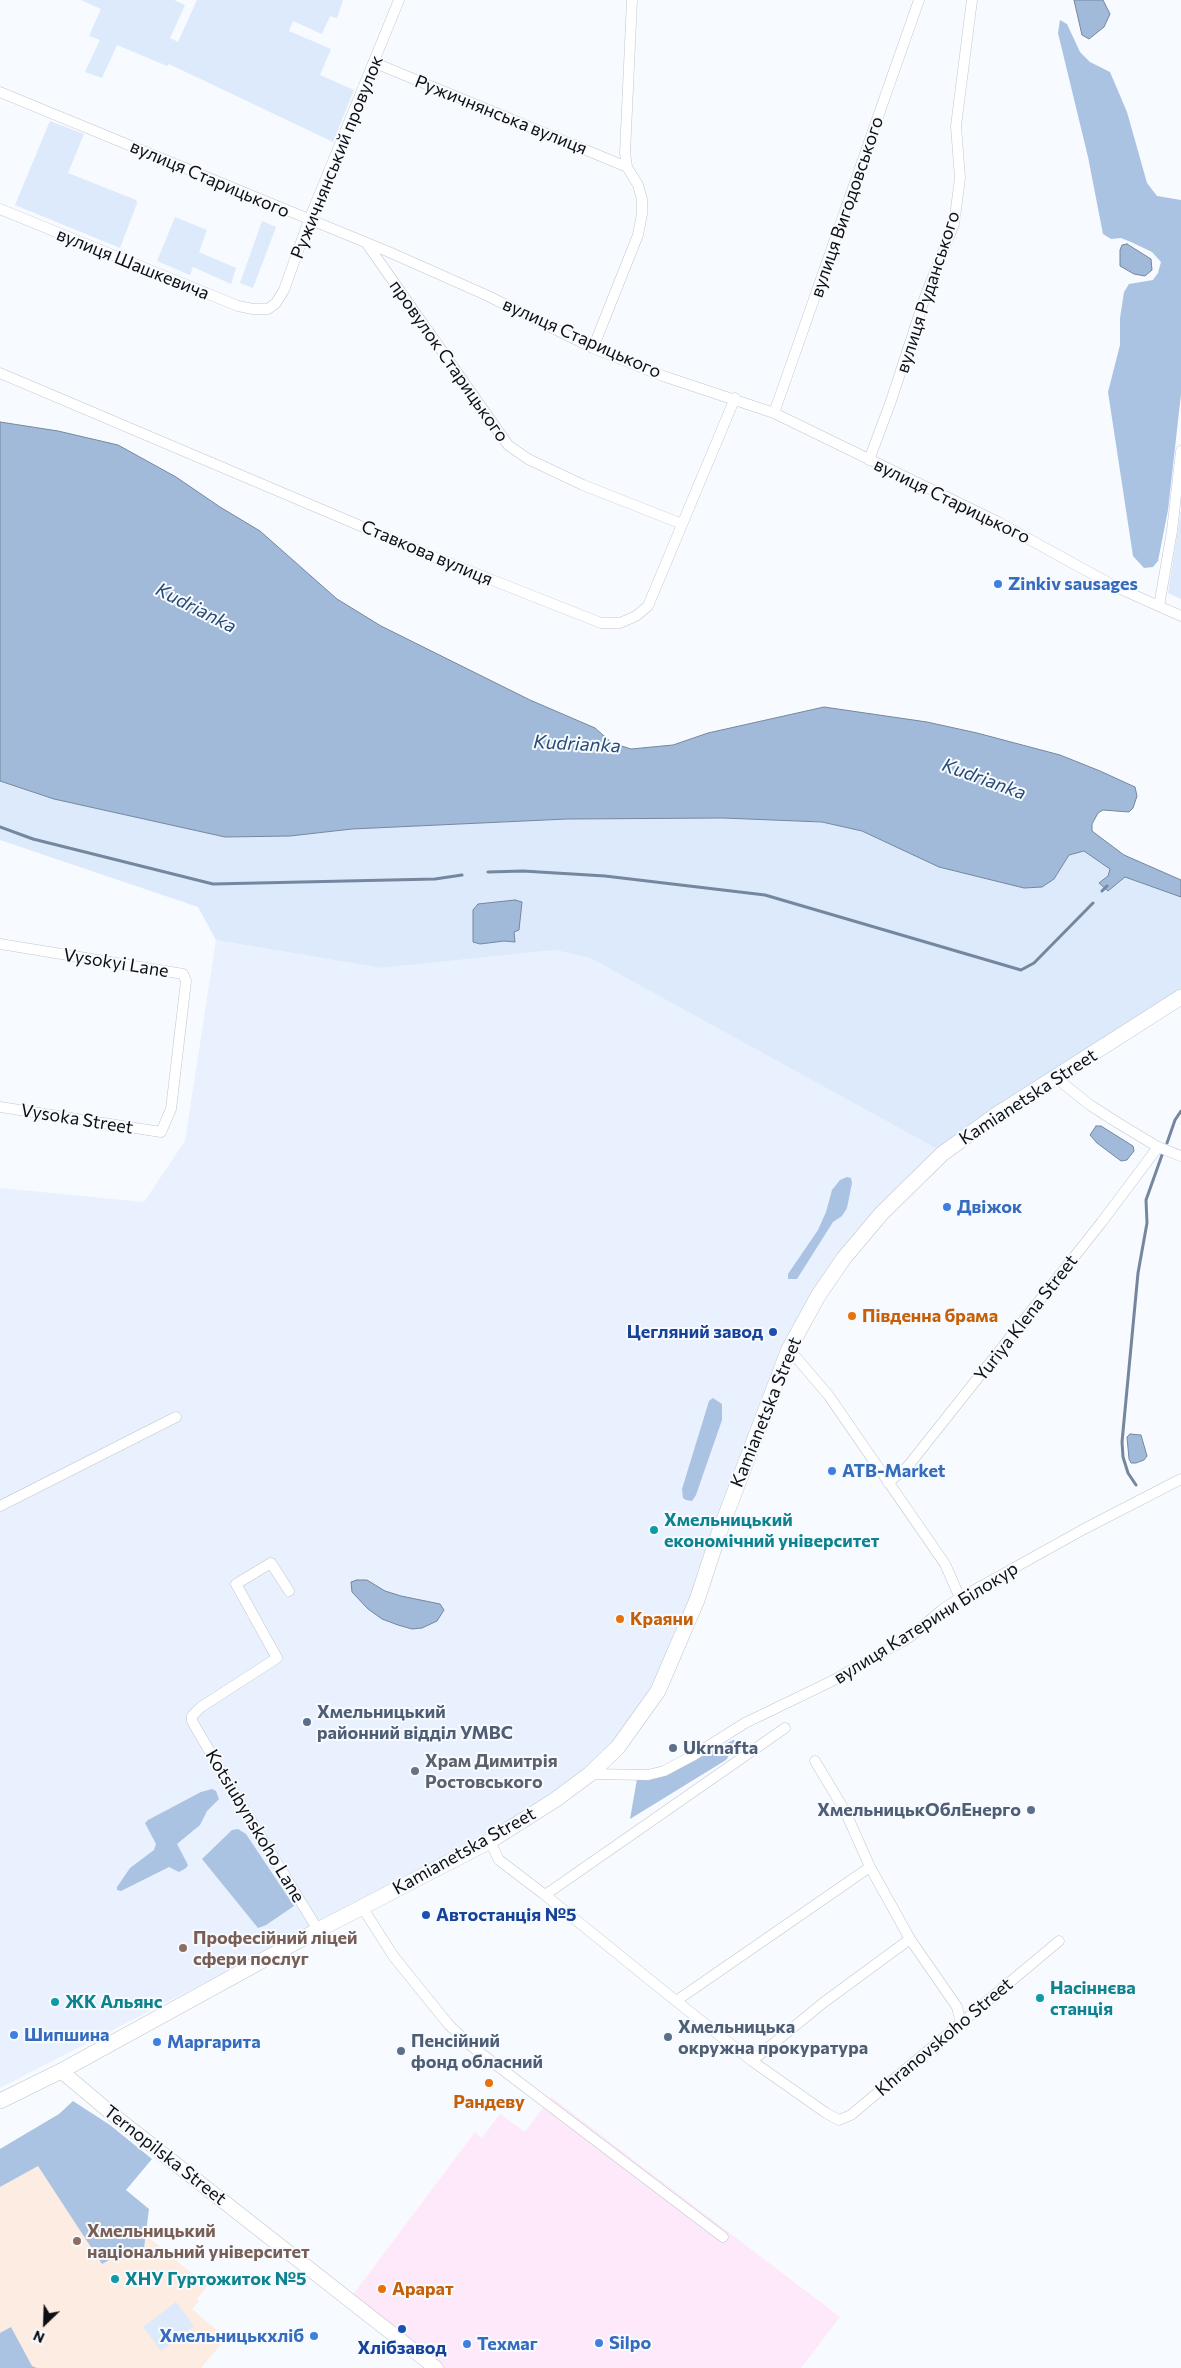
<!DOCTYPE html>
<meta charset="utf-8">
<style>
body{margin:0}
#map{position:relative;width:1181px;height:2368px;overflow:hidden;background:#f7fafe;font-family:Commissioner,sans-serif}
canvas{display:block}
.north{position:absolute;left:20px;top:2298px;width:50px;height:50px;-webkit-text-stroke:4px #f7fafe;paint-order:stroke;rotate:204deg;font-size:14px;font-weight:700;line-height:20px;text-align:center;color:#0d0f12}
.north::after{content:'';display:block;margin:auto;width:18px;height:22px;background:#0d0f12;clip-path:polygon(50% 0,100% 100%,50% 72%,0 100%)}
</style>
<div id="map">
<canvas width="1181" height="2368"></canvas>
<div class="north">N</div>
</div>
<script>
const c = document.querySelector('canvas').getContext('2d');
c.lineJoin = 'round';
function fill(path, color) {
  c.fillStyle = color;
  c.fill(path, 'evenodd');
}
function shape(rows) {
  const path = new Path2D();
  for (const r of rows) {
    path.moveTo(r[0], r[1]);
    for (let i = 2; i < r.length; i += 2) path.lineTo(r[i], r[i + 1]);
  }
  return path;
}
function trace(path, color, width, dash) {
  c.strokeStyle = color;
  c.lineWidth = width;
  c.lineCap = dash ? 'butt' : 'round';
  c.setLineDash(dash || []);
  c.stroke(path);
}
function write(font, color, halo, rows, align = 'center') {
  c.font = font + ' Commissioner,sans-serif';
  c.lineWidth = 4;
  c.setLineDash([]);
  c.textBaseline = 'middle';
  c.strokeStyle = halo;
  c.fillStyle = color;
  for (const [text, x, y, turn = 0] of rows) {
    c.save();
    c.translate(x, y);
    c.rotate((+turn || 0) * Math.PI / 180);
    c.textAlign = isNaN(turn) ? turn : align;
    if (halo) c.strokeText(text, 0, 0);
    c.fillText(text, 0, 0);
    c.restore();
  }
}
const commercial = shape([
 [551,2097,840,2317,801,2368,436,2368,349,2300,475,2132,482,2138,500,2114,525,2132]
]);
const built = shape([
 [216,940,381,968,555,950,590,958,939,1150,814,1293,692,1598,653,1689,614,1744,587,1770,487,1837,0,2088,0,1188,144,1202,185,1141]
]);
const education = shape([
 [59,2114,99,2196,207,2286,197,2299,199,2301,192,2309,218,2331,215,2336,223,2342,201,2368,0,2368,0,2149]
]);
const green = shape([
 [81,0,174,0,185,5,170,38,178,42,197,0,343,0,337,18,330,16,322,34,293,21,289,31,331,49,320,75,354,90,333,142,169,64,167,66,117,45,102,78,85,72,100,40,89,36,101,9],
 [50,121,84,134,68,173,136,200,137,203,120,248,15,205],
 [175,217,207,230,199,252,236,268,231,284,193,267,190,275,157,261],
 [262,221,276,227,253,288,240,283],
 [1181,510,1181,599,1168,593],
 [0,781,54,799,225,837,290,836,352,829,567,819,723,818,822,822,862,831,939,867,1054,879,1069,855,1084,851,1108,866,1110,869,1108,876,1117,883,1125,877,1181,897,1181,992,939,1150,590,958,555,950,381,968,216,940,198,907,0,840],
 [176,2302,194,2326,161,2351,143,2327]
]);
const forest = shape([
 [1060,20,1067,24,1080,52,1090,62,1110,72,1127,112,1147,183,1157,196,1181,200,1181,394,1168,510,1158,561,1153,567,1144,568,1133,556,1108,392,1120,345,1120,318,1124,292,1129,284,1153,280,1158,273,1161,262,1152,252,1131,242,1121,238,1111,239,1103,234,1088,157,1058,33],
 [847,1177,851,1178,852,1183,847,1208,842,1216,833,1222,797,1279,788,1279,788,1274,818,1230,826,1212,832,1190,840,1180],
 [713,1398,722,1404,722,1420,696,1495,692,1501,686,1500,683,1498,682,1489,709,1401],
 [733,1740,743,1742,734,1748,726,1760,630,1819,637,1779,700,1757],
 [212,1789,216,1791,219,1799,207,1811,200,1825,177,1844,188,1865,186,1868,179,1872,169,1867,121,1891,117,1890,117,1887,130,1868,154,1850,156,1844,145,1823,148,1820,201,1792],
 [238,1829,246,1834,294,1906,266,1925,258,1928,202,1859,232,1830],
 [73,2101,110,2125,152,2159,126,2190,149,2209,144,2248,122,2260,118,2255,102,2264,38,2166,0,2187,0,2149,59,2114],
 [11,2327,32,2366,37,2368,0,2368,0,2333]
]);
const water = shape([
 [1074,0,1103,0,1110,14,1104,27,1089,39,1082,35,1074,0],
 [1127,244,1151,259,1152,270,1145,276,1134,274,1120,266,1120,250,1122,245,1127,244],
 [0,422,58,431,118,445,176,477,220,507,260,531,337,599,381,626,530,700,595,728,612,743,631,749,673,745,708,733,824,707,927,722,977,733,1060,755,1100,771,1135,787,1137,796,1133,808,1129,812,1103,810,1098,813,1092,824,1092,831,1124,855,1181,880,1181,897,1125,877,1108,891,1099,883,1108,876,1110,869,1084,851,1069,855,1054,879,1042,887,1024,888,939,867,862,831,822,822,723,818,567,819,352,829,290,836,225,837,54,799,0,781,0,422],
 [515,900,522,902,519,930,514,932,515,942,504,941,480,944,473,942,473,910,478,904,515,900],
 [1096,1126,1101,1126,1133,1146,1134,1151,1127,1160,1121,1161,1097,1143,1090,1135,1096,1126],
 [1130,1434,1141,1435,1147,1456,1144,1460,1136,1463,1131,1463,1129,1459,1127,1437,1130,1434],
 [357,1580,367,1580,385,1591,401,1596,440,1604,444,1610,437,1621,422,1628,412,1629,398,1625,382,1619,368,1609,352,1592,351,1582,357,1580]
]);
const stream = shape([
 [0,827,33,839,213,884,435,879,462,875],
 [488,872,523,871,605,876,765,895,1021,970,1034,963,1093,903],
 [1102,891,1107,886],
 [1167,1143,1175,1120,1181,1111],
 [1136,1485,1128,1473,1123,1457,1122,1442,1138,1273,1147,1223,1146,1200,1162,1155]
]);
const minor = shape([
 [375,63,627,167],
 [0,92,389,252,486,295,593,348,663,376,774,413,998,522,1116,587,1181,616],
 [0,209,238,306,253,309,268,309,276,303,284,290,309,220,399,0],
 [367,244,508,445,528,459,583,485,682,524],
 [593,348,638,235,642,214,642,199,638,185,627,167,625,153,632,0],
 [0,373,429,555,601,623,620,623,636,616,648,606,735,398],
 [774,413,919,0],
 [869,460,891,401,925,297,954,224,960,178,956,126,972,0],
 [1159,606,1172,531,1181,451],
 [0,944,183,974,186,981,171,1109,161,1132,0,1107],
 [1056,1078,1090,1105,1118,1123,1158,1147,1181,1156],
 [789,1349,829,1396,945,1564,960,1598],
 [888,1483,908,1466,1101,1223,1158,1147],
 [0,1506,176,1417],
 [289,1591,271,1563,236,1584,277,1658,201,1707,192,1716,192,1721,221,1771,318,1930],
 [815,1761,845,1811,870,1867,910,1939,957,2007,961,2023],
 [590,1774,648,1775,664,1771,694,1755,745,1723,830,1682,910,1637,943,1609,960,1598,1084,1529,1181,1479],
 [490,1841,499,1860,545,1895,676,2001,752,2061,826,2113,839,2120,851,2115,1059,1941],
 [545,1895,785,1728],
 [362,1907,394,1957,449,2025,470,2045,723,2237],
 [676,2001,870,1867],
 [752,2061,823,2003,910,1939]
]);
const secondary = shape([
 [61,2071,117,2118,436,2368]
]);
const primary = shape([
 [0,2101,61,2071,318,1930,490,1841,555,1800,590,1774,618,1747,658,1691,697,1600,719,1533,789,1349,818,1296,844,1258,881,1214,942,1154,996,1115,1181,997]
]);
const markers = [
 [998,584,5,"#3f7fe0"],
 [947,1207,5,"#3f7fe0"],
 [852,1316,5,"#e8710a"],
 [773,1332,5,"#1a4fb4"],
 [832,1471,5,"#3f7fe0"],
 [654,1530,5,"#0f9aa8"],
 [620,1619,5,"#e8710a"],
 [307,1722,5,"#5c6f8a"],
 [673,1748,5,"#5c6f8a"],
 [415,1771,5,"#6b7280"],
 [1031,1810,5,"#5c6f8a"],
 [426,1915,5,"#1a4fb4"],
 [183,1948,5,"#8d6e63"],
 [1040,1998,5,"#0f9aa8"],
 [55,2002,5,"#0f9aa8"],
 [14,2035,5,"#3f7fe0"],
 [668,2037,5,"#5c6f8a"],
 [157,2042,5,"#3f7fe0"],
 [401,2051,5,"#5c6f8a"],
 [489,2083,5,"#e8710a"],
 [77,2241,5,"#8d6e63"],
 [115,2279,5,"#0f9aa8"],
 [382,2289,5,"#e8710a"],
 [402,2329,5,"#1a4fb4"],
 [314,2336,5,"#3f7fe0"],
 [599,2343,5,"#3f7fe0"],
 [467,2344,5,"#3f7fe0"]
];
const streetNames = [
 ["Ружичнянська вулиця",501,115,22],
 ["Ружичнянський провулок",337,157,-68],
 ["вулиця Старицького",210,179,23],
 ["вулиця Вигодовського",847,207,-71],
 ["вулиця Шашкевича",133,264,22],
 ["вулиця Руданського",928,292,-72],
 ["вулиця Старицького",582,338,24],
 ["провулок Старицького",449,361,55],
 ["вулиця Старицького",952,501,26],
 ["Ставкова вулиця",427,553,23],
 ["Vysokyi Lane",116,963,9],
 ["Kamianetska Street",1028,1097,-33],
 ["Vysoka Street",77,1119,9],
 ["Yuriya Klena Street",1026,1318,-52],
 ["Kamianetska Street",766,1412,-68],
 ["вулиця Катерини Білокур",926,1623,-32],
 ["Kotsiubynskoho Lane",255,1826,59],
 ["Kamianetska Street",464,1851,-29],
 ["Khranovskoho Street",944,2037,-40],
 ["Ternopilska Street",165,2155,38]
];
const shopNames = [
 ["Zinkiv sausages",1008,584],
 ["Двіжок",957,1207],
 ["ATB-Market",842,1471],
 ["Шипшина",24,2035],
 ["Маргарита",167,2042],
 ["Хмельницькхліб",304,2336,"right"],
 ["Silpo",609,2343],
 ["Техмаг",477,2344]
];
const foodNames = [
 ["Південна брама",862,1316],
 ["Краяни",630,1619],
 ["Рандеву",489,2102,"center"],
 ["Арарат",392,2289]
];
const transitNames = [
 ["Цегляний завод",763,1332],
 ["Автостанція №5",436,1915,"left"],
 ["Хлібзавод",402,2348,"center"]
];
const cultureNames = [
 ["Хмельницький",664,1520],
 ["економічний університет",664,1541],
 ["Насіннєва",1050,1988],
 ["станція",1050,2009],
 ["ЖК Альянс",65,2002],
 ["ХНУ Гуртожиток №5",125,2279]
];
const serviceNames = [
 ["Хмельницький",317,1712],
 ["районний відділ УМВС",317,1733],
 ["Ukrnafta",683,1748],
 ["ХмельницькОблЕнерго",1021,1810,"right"],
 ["Хмельницька",678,2027],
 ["окружна прокуратура",678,2048],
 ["Пенсійний",411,2041],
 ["фонд обласний",411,2062]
];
const worshipNames = [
 ["Храм Димитрія",425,1761],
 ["Ростовського",425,1782]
];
const educationNames = [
 ["Професійний ліцей",193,1938],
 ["сфери послуг",193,1959],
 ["Хмельницький",87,2231],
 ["національний університет",87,2252]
];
const waterNames = [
 ["Kudrianka",196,608,27],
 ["Kudrianka",577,744,3],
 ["Kudrianka",984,779,20]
];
fill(commercial, '#fde9f9');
fill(built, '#e8f1fd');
fill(education, '#fdece1');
fill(green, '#dceafc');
fill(forest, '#abc3e3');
fill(water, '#a1bada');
trace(water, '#75879e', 1);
trace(stream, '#75879e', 3);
trace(minor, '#c1c7cf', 11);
trace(secondary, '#c1c7cf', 15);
trace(primary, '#c1c7cf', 16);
trace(minor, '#fff', 10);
trace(secondary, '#fff', 14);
trace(primary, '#fff', 15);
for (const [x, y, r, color] of markers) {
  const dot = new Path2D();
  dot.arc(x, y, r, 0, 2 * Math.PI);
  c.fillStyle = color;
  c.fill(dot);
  trace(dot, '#f7fafe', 2);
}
write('18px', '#0d0f12', '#f7fafe', streetNames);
write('bold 18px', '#366cbe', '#f7fafe', shopNames, 'left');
write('bold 18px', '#c56008', '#f7fafe', foodNames, 'left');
write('bold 18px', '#164399', '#f7fafe', transitNames, 'right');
write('bold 18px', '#0d838f', '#f7fafe', cultureNames, 'left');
write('bold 18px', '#4e5e75', '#f7fafe', serviceNames, 'left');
write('bold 18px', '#5b616d', '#f7fafe', worshipNames, 'left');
write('bold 18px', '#785e54', '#f7fafe', educationNames, 'left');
write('italic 19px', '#274a75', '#f7fafe', waterNames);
</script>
